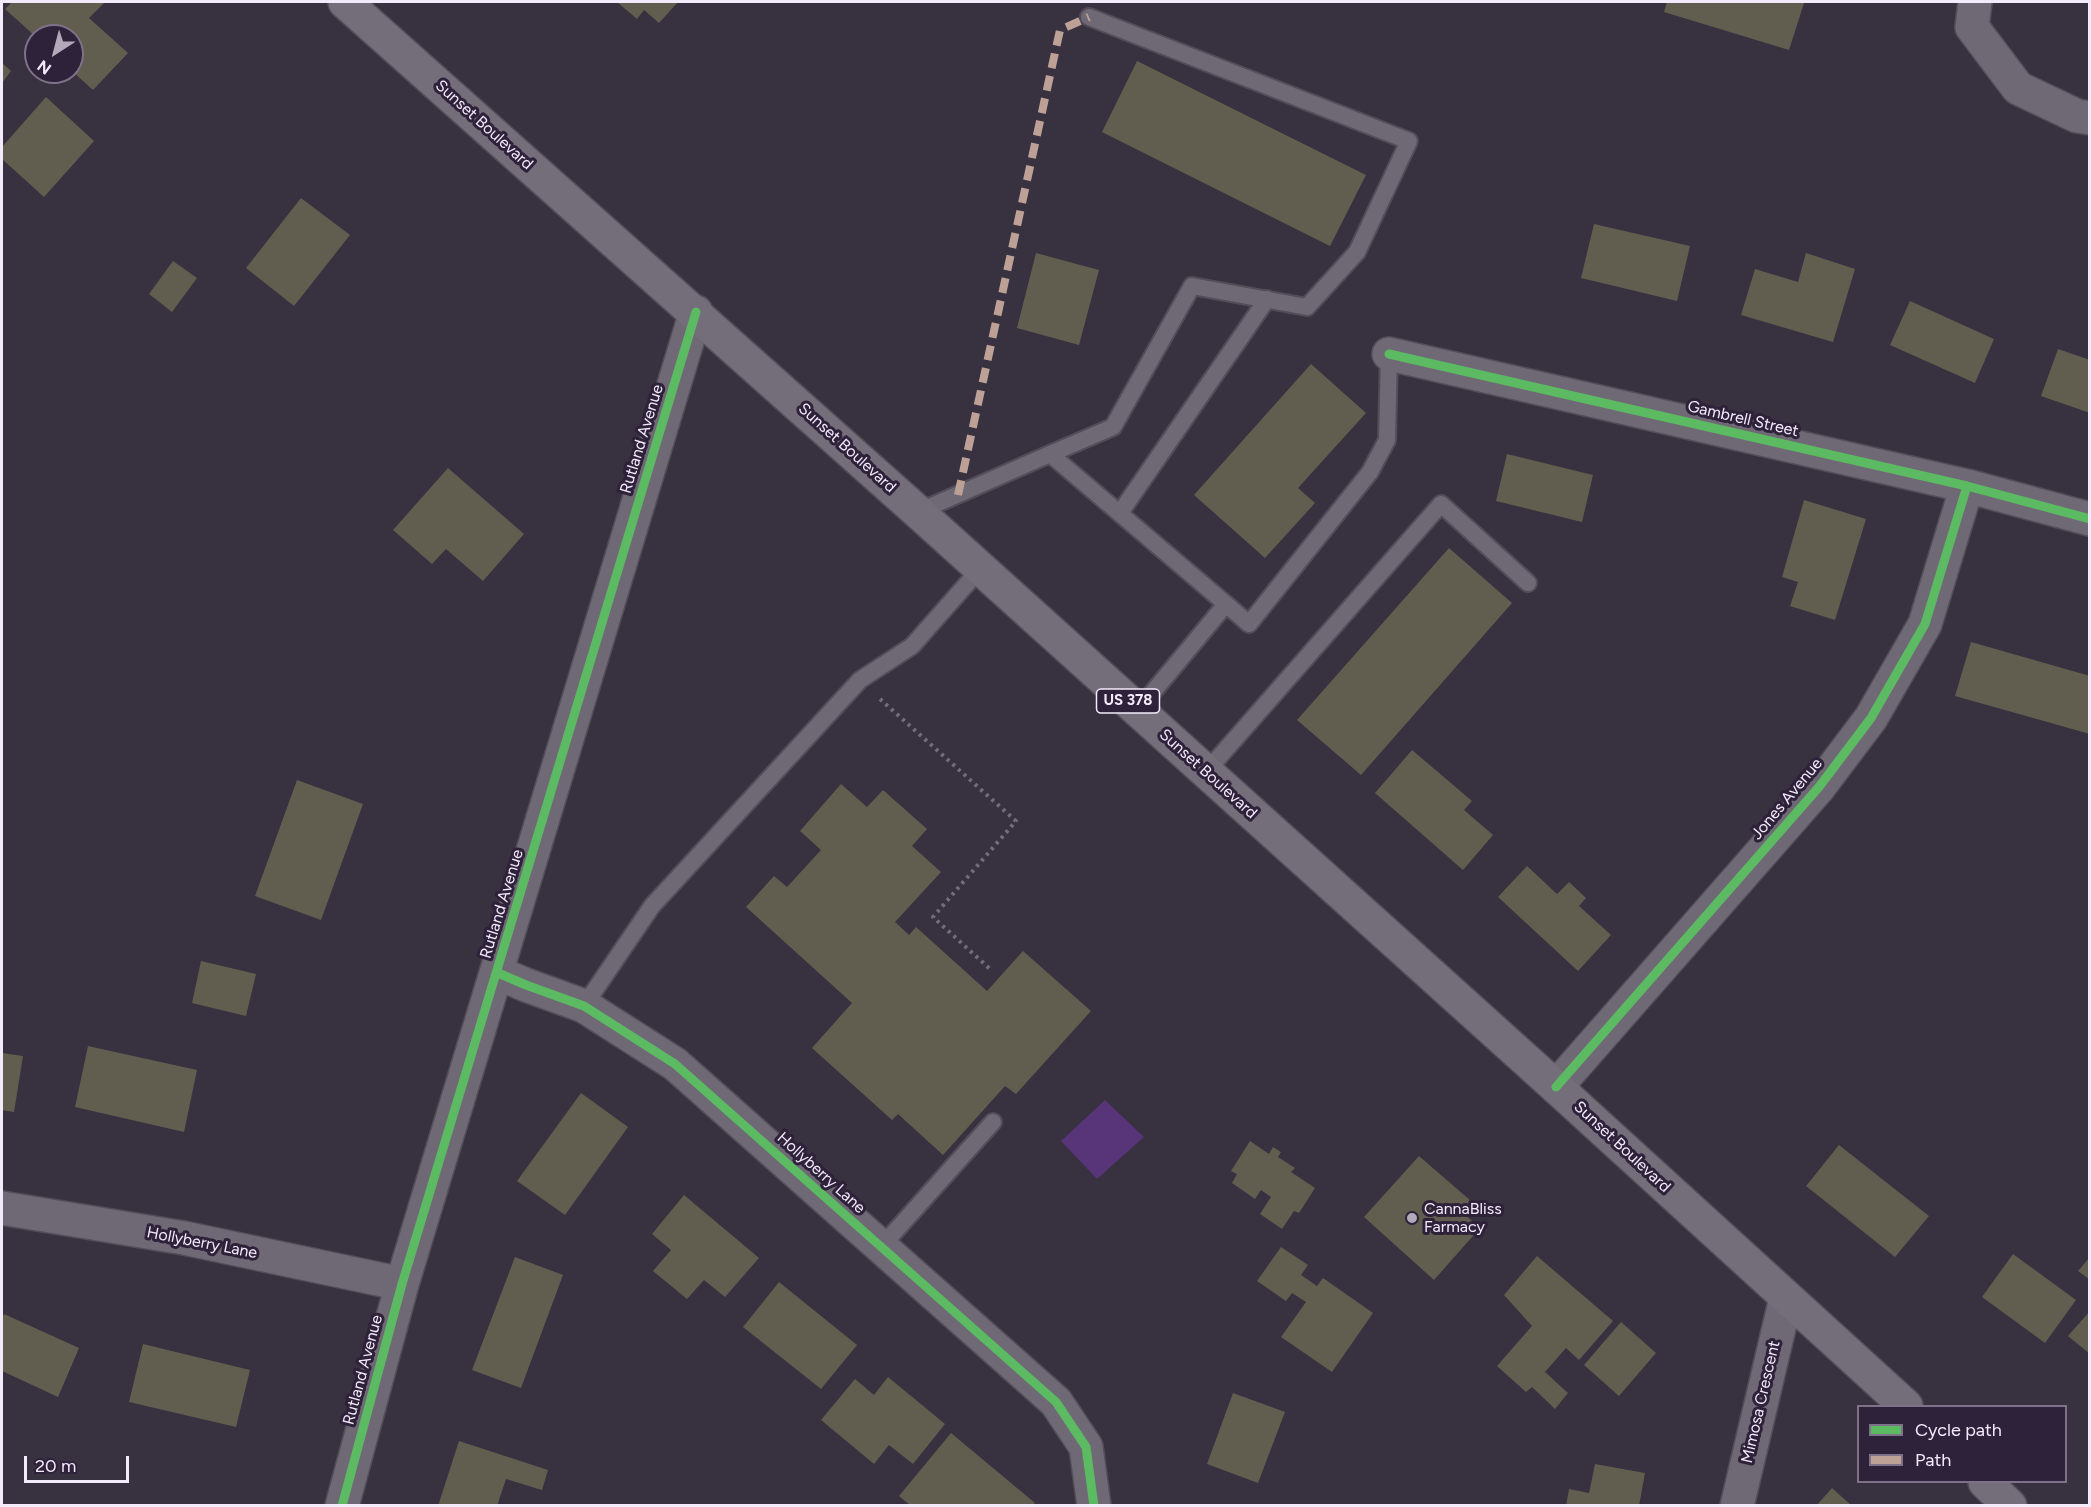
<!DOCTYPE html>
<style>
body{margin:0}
#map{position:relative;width:2091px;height:1507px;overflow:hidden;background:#38313f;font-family:Figtree,sans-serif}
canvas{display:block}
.frame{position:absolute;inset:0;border:3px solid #f3ebfc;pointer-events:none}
.legend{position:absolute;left:1857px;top:1405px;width:210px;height:78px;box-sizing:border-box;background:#2e213a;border:2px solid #7d7288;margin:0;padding:8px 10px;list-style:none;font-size:18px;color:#f3ebfc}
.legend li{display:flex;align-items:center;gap:12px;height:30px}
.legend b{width:30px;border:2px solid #7d7288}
.north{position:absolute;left:24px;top:24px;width:60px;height:60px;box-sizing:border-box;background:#2e213a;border:2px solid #7d7288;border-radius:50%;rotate:216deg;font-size:16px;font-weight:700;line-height:24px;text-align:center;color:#f3ebfc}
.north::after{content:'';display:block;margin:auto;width:21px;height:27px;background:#b2aaba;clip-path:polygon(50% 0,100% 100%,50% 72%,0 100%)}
.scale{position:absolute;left:24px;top:1456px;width:105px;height:27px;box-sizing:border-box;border:3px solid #f3ebfc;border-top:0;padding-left:8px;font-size:18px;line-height:21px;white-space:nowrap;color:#f3ebfc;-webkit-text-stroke:4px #2e213a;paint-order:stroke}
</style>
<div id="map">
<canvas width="2091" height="1507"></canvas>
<div class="frame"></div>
<ul class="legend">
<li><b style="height:8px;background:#5cba63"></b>Cycle path</li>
<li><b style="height:8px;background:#bda197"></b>Path</li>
</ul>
<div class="north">N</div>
<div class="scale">20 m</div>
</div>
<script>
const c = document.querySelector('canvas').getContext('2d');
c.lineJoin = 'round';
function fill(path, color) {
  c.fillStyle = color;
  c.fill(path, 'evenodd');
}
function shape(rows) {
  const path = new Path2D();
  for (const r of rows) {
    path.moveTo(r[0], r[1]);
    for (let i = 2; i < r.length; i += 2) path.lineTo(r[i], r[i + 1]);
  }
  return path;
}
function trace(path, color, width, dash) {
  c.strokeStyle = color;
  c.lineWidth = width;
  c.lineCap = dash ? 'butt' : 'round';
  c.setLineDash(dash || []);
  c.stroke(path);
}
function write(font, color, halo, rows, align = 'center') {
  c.font = font + ' Figtree,sans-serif';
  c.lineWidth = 6;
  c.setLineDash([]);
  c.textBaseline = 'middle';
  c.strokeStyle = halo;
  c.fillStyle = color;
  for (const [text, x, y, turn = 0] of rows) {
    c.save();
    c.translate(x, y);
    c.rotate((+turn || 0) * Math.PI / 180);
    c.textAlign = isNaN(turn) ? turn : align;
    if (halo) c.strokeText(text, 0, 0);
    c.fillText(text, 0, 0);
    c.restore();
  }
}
const green = shape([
 [1105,1100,1144,1137,1097,1179,1061,1141]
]);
const building = shape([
 [12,2,105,2,89,18,128,53,93,90,72,71,72,36,36,37,5,9],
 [617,2,678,2,659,23,644,10,637,19],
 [1667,2,1798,2,1804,3,1789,50,1664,12],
 [1137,61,1366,175,1330,246,1102,132],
 [2,63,11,71,2,83],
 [46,97,94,141,44,197,2,159,2,147],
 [301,198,350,235,294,306,246,268],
 [1594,224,1690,246,1677,301,1581,278],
 [1036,253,1099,270,1079,345,1017,328],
 [1806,253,1855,269,1833,342,1741,315,1755,269,1798,282],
 [173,261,197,278,172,312,149,294],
 [1910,301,1994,339,1975,383,1890,345],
 [2058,349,2090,360,2090,413,2041,396],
 [1311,364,1366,413,1298,488,1315,503,1265,558,1194,495],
 [1507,454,1593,475,1582,522,1496,501],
 [448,468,524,534,483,581,446,549,432,564,393,530],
 [1804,500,1866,519,1835,620,1790,606,1798,582,1782,577],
 [1449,548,1512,603,1361,775,1297,720],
 [1971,642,2090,676,2090,734,1955,696],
 [1412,750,1472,801,1464,810,1493,835,1463,870,1375,793],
 [297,780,363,804,321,920,255,896],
 [841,784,867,807,883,790,927,829,912,846,941,872,895,922,909,935,916,927,987,991,1023,951,1091,1011,1016,1094,1005,1086,943,1155,898,1114,892,1120,812,1048,852,1003,746,907,774,876,787,887,821,850,800,831],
 [1527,866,1557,894,1569,882,1586,898,1579,906,1611,935,1578,971,1498,897],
 [201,961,256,974,246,1016,192,1003],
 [88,1046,197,1070,184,1132,75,1107],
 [2,1053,23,1056,14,1112,2,1110],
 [581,1093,628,1127,565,1215,517,1181],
 [1250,1141,1269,1154,1273,1147,1281,1152,1278,1157,1295,1168,1291,1172,1315,1188,1299,1213,1294,1211,1282,1229,1260,1214,1271,1197,1261,1190,1255,1199,1232,1183,1237,1174,1231,1171],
 [1839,1145,1929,1216,1895,1257,1806,1186],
 [1419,1156,1471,1201,1462,1212,1480,1228,1434,1280,1364,1217],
 [684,1195,759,1258,725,1297,704,1280,687,1299,653,1271,671,1250,652,1234],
 [1281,1247,1308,1265,1301,1275,1317,1286,1323,1278,1373,1313,1332,1372,1281,1337,1306,1302,1292,1293,1286,1301,1257,1281],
 [2013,1254,2076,1300,2045,1343,1982,1297],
 [1537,1256,1613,1321,1579,1360,1566,1348,1545,1372,1568,1393,1555,1409,1532,1387,1526,1392,1497,1366,1532,1326,1504,1295],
 [515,1257,563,1275,521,1388,472,1370],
 [2090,1257,2090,1280,2078,1271],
 [779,1282,857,1345,821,1389,743,1327],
 [2090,1311,2090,1354,2068,1336],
 [4,1314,79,1348,58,1397,2,1371,2,1319],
 [1621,1322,1656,1353,1619,1396,1584,1365],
 [143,1344,250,1370,236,1427,129,1402],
 [888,1377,945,1424,913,1464,889,1445,874,1464,821,1420,855,1379,874,1395],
 [1233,1393,1285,1412,1258,1483,1207,1464],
 [951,1433,1035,1503,1032,1506,911,1506,899,1496],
 [459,1441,548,1470,542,1490,506,1479,497,1506,438,1506],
 [1595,1464,1645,1473,1639,1506,1566,1506,1569,1489,1589,1493],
 [1832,1488,1852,1506,1816,1506]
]);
const path = shape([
 [880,699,1016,821,933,917,990,969]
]);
const lane = shape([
 [1050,454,1113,427,1192,286,1307,307,1357,252,1409,141,1089,17],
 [918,512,1050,454,1226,604],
 [1120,513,1267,299],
 [1138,710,1226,604,1249,624,1370,472,1387,440,1389,354],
 [1206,772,1441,504,1528,583],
 [584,1006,652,906,860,680,912,646,980,569],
 [881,1247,993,1122]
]);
const street = shape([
 [1975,2,1972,27,2018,88,2077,116,2090,118],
 [1389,354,1967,486,2090,519],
 [498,973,526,985,584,1006,675,1064,1056,1402,1086,1447,1094,1506],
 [1556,1087,1819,787,1871,718,1925,624,1967,486],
 [2,1208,184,1238,402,1284],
 [342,1506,402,1284,696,312],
 [1737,1506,1786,1298]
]);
const primary = shape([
 [345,2,918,512,1556,1087,1906,1406],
 [1985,1482,2010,1506]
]);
const quiet = shape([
 [958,495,1060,30,1089,17]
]);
const cycleway = shape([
 [1389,354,1967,486,2090,519],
 [498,973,526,985,584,1006,675,1064,1056,1402,1086,1447,1094,1506],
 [1556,1087,1819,787,1871,718,1925,624,1967,486],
 [342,1506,402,1284,696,312]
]);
const markers = [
 [1412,1218,6,"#b2aaba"]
];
const shields = [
 [1128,701,63]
];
const shieldNames = [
 ["US 378",1128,701]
];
const streetNames = [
 ["Sunset Boulevard",484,125,42],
 ["Gambrell Street",1743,419,13],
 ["Rutland Avenue",642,439,-73],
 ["Sunset Boulevard",847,448,42],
 ["Sunset Boulevard",1208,774,42],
 ["Jones Avenue",1787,799,-50],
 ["Rutland Avenue",502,904,-73],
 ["Sunset Boulevard",1622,1147,43],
 ["Hollyberry Lane",821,1173,42],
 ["Hollyberry Lane",202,1243,11],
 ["Rutland Avenue",363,1370,-75],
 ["Mimosa Crescent",1761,1402,-77]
];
const poiNames = [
 ["CannaBliss",1424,1209],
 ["Farmacy",1424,1227]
];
fill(green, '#583478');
fill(building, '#615e50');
trace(lane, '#524d59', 20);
trace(street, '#524d59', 36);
trace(primary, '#524d59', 36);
trace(path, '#726d77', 4, [3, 4.5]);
trace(lane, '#6f6975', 16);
trace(street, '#6f6975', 33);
trace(primary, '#746d7a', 33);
trace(quiet, '#bda197', 8, [15, 8]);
trace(cycleway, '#5cba63', 9);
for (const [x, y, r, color] of markers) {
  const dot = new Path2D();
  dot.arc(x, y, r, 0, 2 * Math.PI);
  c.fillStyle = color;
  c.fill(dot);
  trace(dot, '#2e213a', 2);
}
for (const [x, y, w] of shields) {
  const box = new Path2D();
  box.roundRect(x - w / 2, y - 12, w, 24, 4.5);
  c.fillStyle = '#2e213a';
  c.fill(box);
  trace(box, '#f3ebfc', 1.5);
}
write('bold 15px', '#f3ebfc', null, shieldNames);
write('16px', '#f3ebfc', '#2e213a', streetNames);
write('16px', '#f3ebfc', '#2e213a', poiNames, 'left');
</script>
